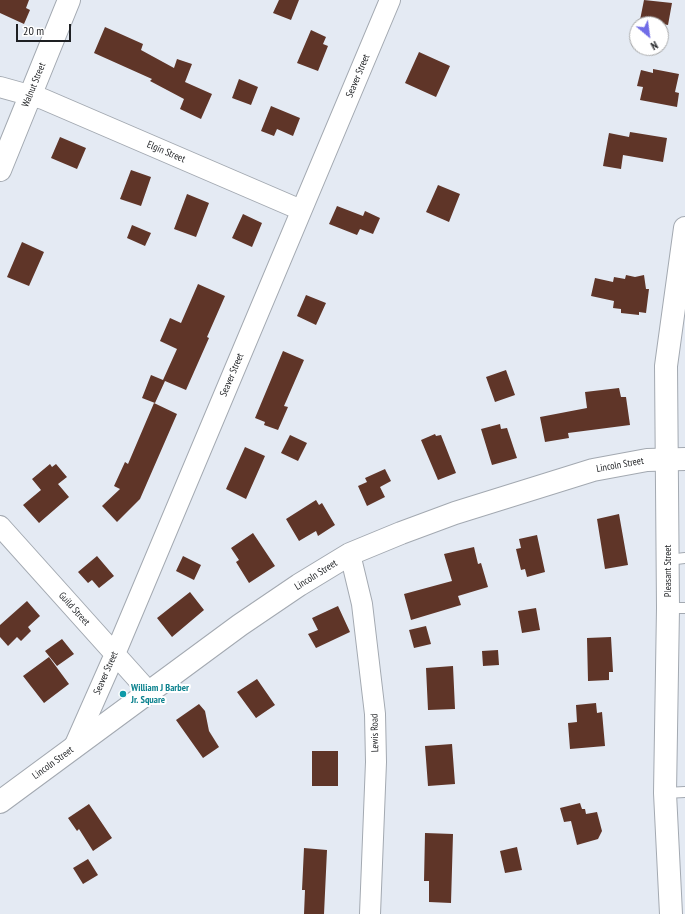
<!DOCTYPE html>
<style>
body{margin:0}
#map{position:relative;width:685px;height:914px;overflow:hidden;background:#e4eaf3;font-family:"PT Sans Narrow",sans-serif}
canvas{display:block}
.north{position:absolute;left:629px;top:16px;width:40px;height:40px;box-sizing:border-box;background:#fff;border:1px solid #a5a6a7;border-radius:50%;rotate:151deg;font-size:11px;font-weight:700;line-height:16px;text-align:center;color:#1e2023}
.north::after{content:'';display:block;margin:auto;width:14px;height:18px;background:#706ce7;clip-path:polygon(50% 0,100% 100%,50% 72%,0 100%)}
.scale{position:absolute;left:16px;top:24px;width:55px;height:18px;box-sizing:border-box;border:2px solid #1e2023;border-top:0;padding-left:5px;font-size:12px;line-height:14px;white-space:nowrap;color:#1e2023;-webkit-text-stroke:3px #fff;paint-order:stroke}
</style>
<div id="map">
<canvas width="685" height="914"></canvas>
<div class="north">N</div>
<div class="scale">20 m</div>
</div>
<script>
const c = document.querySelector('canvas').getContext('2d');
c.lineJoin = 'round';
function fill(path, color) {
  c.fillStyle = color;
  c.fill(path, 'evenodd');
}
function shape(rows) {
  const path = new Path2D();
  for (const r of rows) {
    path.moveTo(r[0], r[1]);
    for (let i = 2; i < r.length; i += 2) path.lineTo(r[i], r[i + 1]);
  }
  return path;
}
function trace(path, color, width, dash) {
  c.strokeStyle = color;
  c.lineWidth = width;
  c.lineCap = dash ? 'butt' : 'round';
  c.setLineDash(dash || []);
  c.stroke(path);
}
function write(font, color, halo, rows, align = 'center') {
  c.font = font + ' "PT Sans Narrow",sans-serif';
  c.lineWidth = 4;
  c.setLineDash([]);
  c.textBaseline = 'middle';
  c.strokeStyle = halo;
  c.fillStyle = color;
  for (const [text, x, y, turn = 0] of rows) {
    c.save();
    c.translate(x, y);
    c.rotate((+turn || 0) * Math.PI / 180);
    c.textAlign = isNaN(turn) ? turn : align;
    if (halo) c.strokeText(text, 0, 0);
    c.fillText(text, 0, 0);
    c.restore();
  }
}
const building = shape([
 [0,0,29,0,26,8,30,10,24,24,0,13],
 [279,0,299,0,291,20,273,13],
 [644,0,672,3,668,25,640,20],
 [105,27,143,44,141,50,174,68,177,59,192,64,185,82,212,94,201,119,180,109,184,99,150,81,152,79,94,53],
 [311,30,326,37,323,44,328,46,318,71,297,63],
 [419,52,450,66,436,97,405,83],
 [653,69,679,74,675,92,679,93,677,107,640,100,643,87,637,86,641,70,653,73],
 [239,79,258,87,251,105,232,98],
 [271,106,300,118,293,136,277,129,274,136,261,131],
 [630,132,667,138,663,162,623,155,621,169,603,166,609,133,629,137],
 [60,137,86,148,77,169,51,158],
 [131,170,151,177,141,206,120,199],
 [438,185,460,194,449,222,426,212],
 [187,194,209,203,196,237,174,229],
 [337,206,363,216,365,211,380,218,373,234,360,229,357,235,329,224],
 [243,214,262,223,252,247,232,238],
 [132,225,151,233,145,246,127,238],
 [22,242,44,252,29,286,7,277],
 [626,275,635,277,644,275,646,289,649,289,646,313,639,312,639,315,621,313,621,309,613,308,614,301,591,296,595,278,613,282,614,277,625,279],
 [198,284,225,296,207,337,209,338,186,390,165,381,155,403,142,398,151,375,163,380,177,349,160,341,170,318,181,323],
 [306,295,326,303,316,325,297,316],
 [283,351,304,360,284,406,288,407,278,430,264,425,265,422,255,418],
 [506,370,515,395,495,402,486,377],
 [619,388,621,397,626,397,630,425,568,433,569,438,545,442,540,417,587,408,585,392],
 [154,403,177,414,140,499,117,522,102,506,120,489,114,486,125,462,128,464],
 [500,424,501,429,507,428,517,458,492,465,481,429],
 [435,434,436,436,441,435,456,473,438,480,421,440],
 [290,435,307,443,298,461,281,453],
 [245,447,265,456,246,499,226,489],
 [50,464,52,467,56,464,67,477,58,484,69,497,39,523,23,505,41,490,32,479],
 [385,469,391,481,380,487,385,497,367,506,358,486,367,482,365,478],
 [316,500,319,505,322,503,335,525,318,536,316,531,299,541,286,519],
 [619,514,628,565,605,569,597,519],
 [253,533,275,566,249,583,236,562,239,560,231,548],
 [537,535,545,572,527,577,525,569,521,570,516,549,521,548,519,539],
 [474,547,478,564,481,563,488,587,458,596,461,605,411,620,404,594,452,581,444,554],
 [97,556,114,576,99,588,92,580,88,583,78,572],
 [183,556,201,565,194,580,176,571],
 [190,592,204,610,172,637,157,618],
 [27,601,40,616,28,627,31,631,21,641,17,637,8,646,0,637,0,625],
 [338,606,350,632,316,648,308,634,318,630,312,618],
 [536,608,540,630,522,633,518,611],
 [426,626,431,644,414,648,409,630],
 [611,637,613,672,609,672,609,680,588,681,587,638],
 [62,639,74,654,57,666,45,651],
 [498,650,499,665,483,666,482,651],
 [49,657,69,684,44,703,23,676],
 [453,666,455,709,428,710,426,668],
 [257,679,275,705,256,718,237,692],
 [596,703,597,713,602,712,605,746,570,749,568,723,577,722,576,705],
 [199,704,205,711,209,731,219,747,203,758,176,720],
 [452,744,455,784,428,786,425,746],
 [312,751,338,751,338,786,312,786],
 [580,803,582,809,585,809,586,814,597,812,602,831,598,839,577,845,571,821,564,822,560,808],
 [89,804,112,838,93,851,79,829,77,831,68,818],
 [425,833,453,834,451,903,429,902,429,881,424,881],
 [517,847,522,870,505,873,500,851],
 [304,848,327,850,324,914,304,914,305,890,302,890],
 [88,859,98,875,83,884,73,868]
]);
const service = shape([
 [668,560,685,558],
 [668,608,685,608],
 [665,793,685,792]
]);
const minor = shape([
 [0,87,43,99,301,210],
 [0,526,149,692],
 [350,554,362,604,375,714,376,762,370,914],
 [73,749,115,654,390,0]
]);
const tertiary = shape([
 [0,170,69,0],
 [0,802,240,625,299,585,350,554,401,533,455,513,593,470,647,460,685,459]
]);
const secondary = shape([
 [671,914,665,793,668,608,666,366,685,228]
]);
const markers = [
 [123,694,4,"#0f9aa8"]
];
const streetNames = [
 ["Seaver Street",358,76,-67],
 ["Walnut Street",34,85,-68],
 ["Elgin Street",166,152,23],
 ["Seaver Street",232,375,-67],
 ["Lincoln Street",620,465,-10],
 ["Pleasant Street",668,571,-90],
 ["Lincoln Street",316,575,-32],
 ["Guild Street",74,609,48],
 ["Seaver Street",106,673,-66],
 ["Lewis Road",375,733,-91],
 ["Lincoln Street",53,763,-36]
];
const cultureNames = [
 ["William J Barber",131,688],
 ["Jr. Square",131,700]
];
fill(building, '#5f3528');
trace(service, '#a3a9b1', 12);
trace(minor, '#a3a9b1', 22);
trace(tertiary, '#a3a9b1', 24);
trace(secondary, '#a3a9b1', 24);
trace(service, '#fff', 10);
trace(minor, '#fff', 20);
trace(tertiary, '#fff', 22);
trace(secondary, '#fff', 22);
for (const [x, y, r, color] of markers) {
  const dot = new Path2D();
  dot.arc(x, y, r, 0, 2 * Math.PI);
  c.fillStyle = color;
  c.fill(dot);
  trace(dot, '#fff', 1.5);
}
write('10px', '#1e2023', '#fff', streetNames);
write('bold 10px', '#0d838f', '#fff', cultureNames, 'left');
</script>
